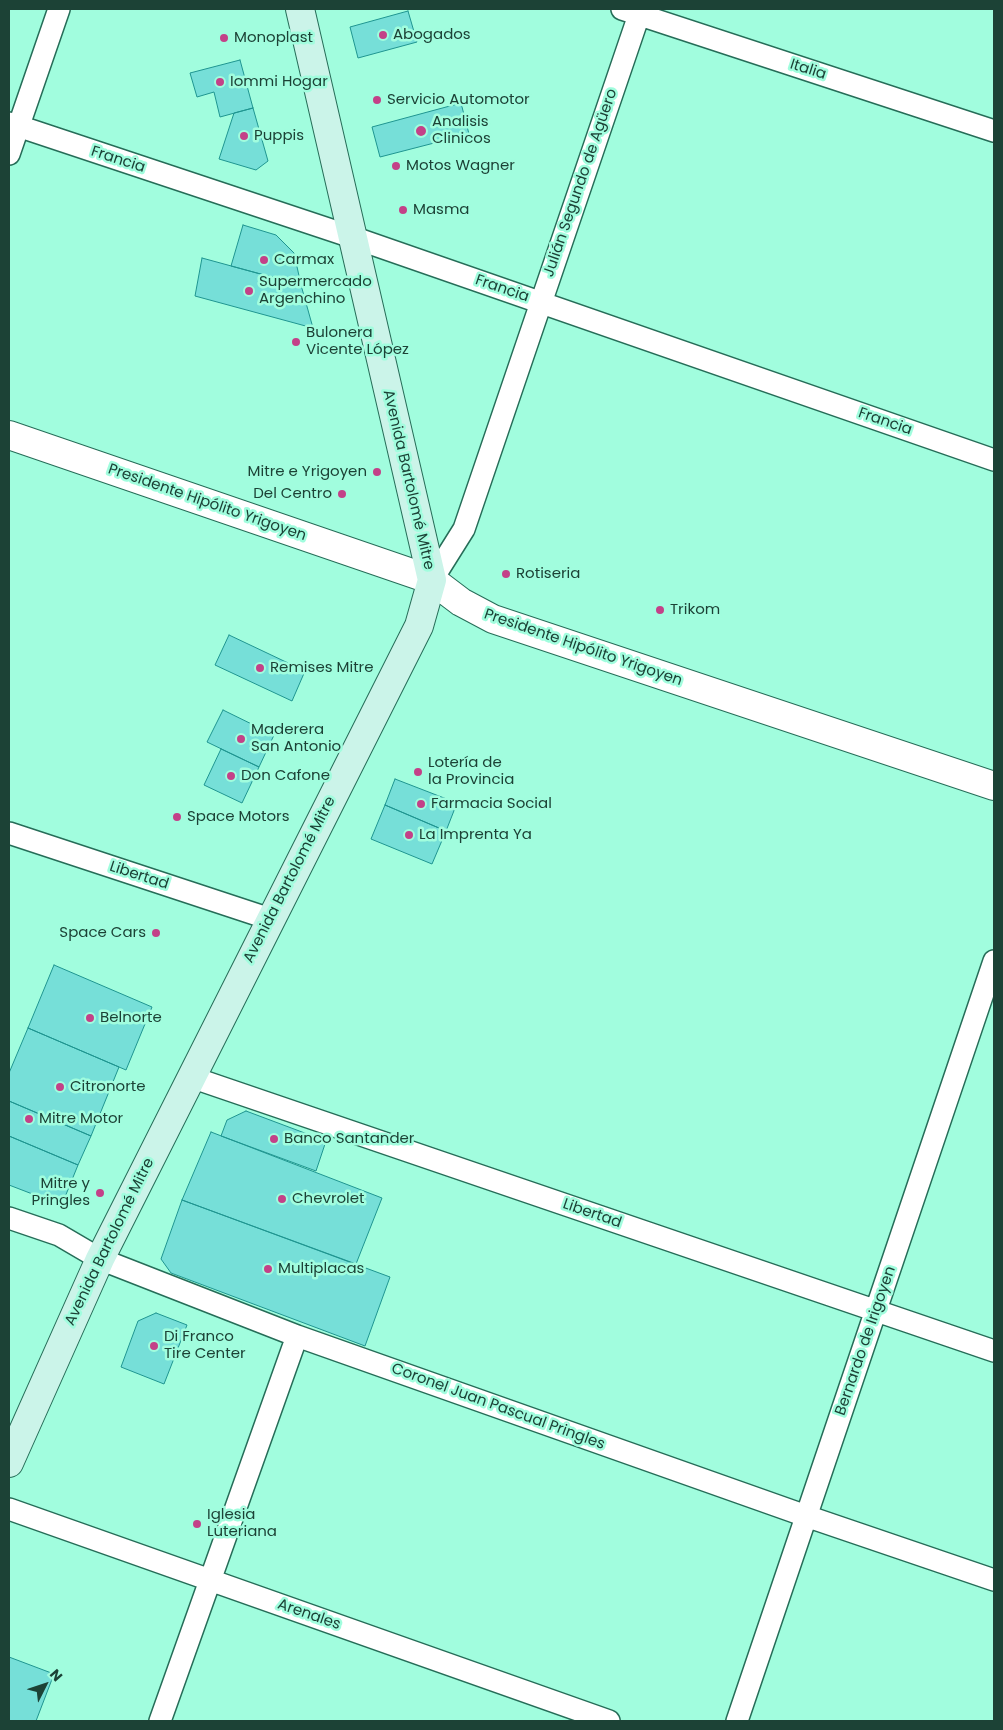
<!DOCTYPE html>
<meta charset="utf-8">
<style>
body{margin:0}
#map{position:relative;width:1003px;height:1730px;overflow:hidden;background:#a1fdde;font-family:Poppins,sans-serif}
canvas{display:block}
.frame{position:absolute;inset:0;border:10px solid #1c4236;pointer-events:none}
.north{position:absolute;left:20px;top:1660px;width:50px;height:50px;-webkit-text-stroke:4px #a1fdde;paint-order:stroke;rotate:49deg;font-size:14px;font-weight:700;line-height:20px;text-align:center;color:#1c4236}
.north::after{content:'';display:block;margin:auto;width:18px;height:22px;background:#1c4236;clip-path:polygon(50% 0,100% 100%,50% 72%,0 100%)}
</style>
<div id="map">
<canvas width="1003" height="1730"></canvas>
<div class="frame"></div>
<div class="north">N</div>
</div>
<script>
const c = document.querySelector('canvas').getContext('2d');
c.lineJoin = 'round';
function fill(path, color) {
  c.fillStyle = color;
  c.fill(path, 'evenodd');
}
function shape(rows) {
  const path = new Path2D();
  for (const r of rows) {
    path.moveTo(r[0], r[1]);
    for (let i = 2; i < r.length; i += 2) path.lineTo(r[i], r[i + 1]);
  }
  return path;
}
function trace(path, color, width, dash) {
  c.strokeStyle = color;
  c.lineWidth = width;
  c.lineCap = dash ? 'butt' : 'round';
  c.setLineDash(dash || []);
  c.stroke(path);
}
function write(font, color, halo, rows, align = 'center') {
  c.font = font + ' Poppins,sans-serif';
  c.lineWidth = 5;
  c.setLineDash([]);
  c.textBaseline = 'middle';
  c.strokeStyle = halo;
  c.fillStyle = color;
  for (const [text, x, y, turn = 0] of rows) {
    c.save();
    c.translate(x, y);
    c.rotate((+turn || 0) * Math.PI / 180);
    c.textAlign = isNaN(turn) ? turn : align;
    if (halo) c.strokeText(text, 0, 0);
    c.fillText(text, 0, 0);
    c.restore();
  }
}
const building = shape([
 [408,11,417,42,358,58,350,27,408,11],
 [240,60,253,108,220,117,214,92,197,97,190,73,240,60],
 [461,103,469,134,380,157,372,127,461,103],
 [253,108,268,161,256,170,219,159,234,113,253,108],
 [243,225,276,235,294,253,301,285,231,266,243,225],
 [202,258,301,285,313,328,195,296,202,258],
 [229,635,305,671,292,701,215,665,229,635],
 [223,710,274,735,259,767,207,742,223,710],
 [221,749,259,767,242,803,204,785,221,749],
 [395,779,457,803,446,831,385,805,395,779],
 [385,805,446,831,432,864,371,839,385,805],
 [54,965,152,1007,126,1070,28,1028,54,965],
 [28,1028,119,1067,91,1136,9,1101,9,1073,28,1028],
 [9,1101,91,1136,78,1165,9,1136,9,1101],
 [246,1111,326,1141,316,1171,221,1136,227,1120,246,1111],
 [211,1132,382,1198,356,1264,182,1200,211,1132],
 [9,1136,78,1165,65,1197,48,1200,9,1185,9,1136],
 [182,1200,390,1277,365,1346,171,1273,161,1259,182,1200],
 [156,1313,187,1325,164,1384,121,1367,138,1321,156,1313],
 [9,1657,54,1674,36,1721,9,1721,9,1657]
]);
const minor = shape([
 [622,9,994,131],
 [9,123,352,237,994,460],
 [9,154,59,9],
 [432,580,464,529,641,9],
 [9,833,270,919],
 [191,1077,994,1351],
 [9,1218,59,1235,100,1259,297,1336,806,1516,994,1580],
 [9,1509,609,1721],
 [160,1721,297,1336],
 [737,1721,994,961]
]);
const tertiary = shape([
 [9,435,432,580,461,602,493,619,994,786]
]);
const secondary = shape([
 [9,1463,100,1259,419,626,432,580,300,9]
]);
const markers = [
 [383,35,5,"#c34188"],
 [224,38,5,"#c34188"],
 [220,82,5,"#c34188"],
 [377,100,5,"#c34188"],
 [421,131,6,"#c34188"],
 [244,136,5,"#c34188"],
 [396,166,5,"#c34188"],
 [403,210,5,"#c34188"],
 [264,260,5,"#c34188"],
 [249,291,5,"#c34188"],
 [296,342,5,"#c34188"],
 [377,472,5,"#c34188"],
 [342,494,5,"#c34188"],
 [506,574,5,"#c34188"],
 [660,610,5,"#c34188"],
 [260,668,5,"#c34188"],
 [241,739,5,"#c34188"],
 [418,772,5,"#c34188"],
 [231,776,5,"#c34188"],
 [421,804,5,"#c34188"],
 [177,817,5,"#c34188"],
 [409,835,5,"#c34188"],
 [156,933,5,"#c34188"],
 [90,1018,5,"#c34188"],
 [60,1087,5,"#c34188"],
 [29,1119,5,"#c34188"],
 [274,1139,5,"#c34188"],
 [100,1193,5,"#c34188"],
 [282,1199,5,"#c34188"],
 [268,1269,5,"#c34188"],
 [154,1346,5,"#c34188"],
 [197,1524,5,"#c34188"]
];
const poiNames = [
 ["Abogados",393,35],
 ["Monoplast",234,38],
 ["Iommi Hogar",230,82],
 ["Servicio Automotor",387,100],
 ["Analisis",432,122],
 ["Clinicos",432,139],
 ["Puppis",254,136],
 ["Motos Wagner",406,166],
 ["Masma",413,210],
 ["Carmax",274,260],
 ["Supermercado",259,282],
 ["Argenchino",259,299],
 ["Bulonera",306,333],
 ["Vicente López",306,350],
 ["Mitre e Yrigoyen",367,472,"right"],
 ["Del Centro",332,494,"right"],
 ["Rotiseria",516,574],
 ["Trikom",670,610],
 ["Remises Mitre",270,668],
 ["Maderera",251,730],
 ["San Antonio",251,747],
 ["Lotería de",428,763],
 ["la Provincia",428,780],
 ["Don Cafone",241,776],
 ["Farmacia Social",431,804],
 ["Space Motors",187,817],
 ["La Imprenta Ya",419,835],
 ["Space Cars",146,933,"right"],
 ["Belnorte",100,1018],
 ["Citronorte",70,1087],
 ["Mitre Motor",39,1119],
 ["Banco Santander",284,1139],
 ["Mitre y",90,1184,"right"],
 ["Pringles",90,1201,"right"],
 ["Chevrolet",292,1199],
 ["Multiplacas",278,1269],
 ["Di Franco",164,1337],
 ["Tire Center",164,1354],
 ["Iglesia",207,1515],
 ["Luteriana",207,1532]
];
const streetNames = [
 ["Italia",808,70,18],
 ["Francia",118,160,18],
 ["Julián Segundo de Agüero",581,183,-71],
 ["Francia",502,289,19],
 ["Francia",885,422,19],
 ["Avenida Bartolomé Mitre",408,480,77],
 ["Presidente Hipólito Yrigoyen",207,503,19],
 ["Presidente Hipólito Yrigoyen",583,648,19],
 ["Libertad",139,876,18],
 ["Avenida Bartolomé Mitre",290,880,-63],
 ["Libertad",592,1214,19],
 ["Avenida Bartolomé Mitre",110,1242,-64],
 ["Bernardo de Irigoyen",866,1341,-71],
 ["Coronel Juan Pascual Pringles",498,1407,20],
 ["Arenales",309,1615,19]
];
fill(building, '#76dfd8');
trace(building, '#1f9590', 1);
trace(minor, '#266d58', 24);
trace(tertiary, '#266d58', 30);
trace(secondary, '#266d58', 30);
trace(minor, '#fff', 21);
trace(tertiary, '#fff', 28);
trace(secondary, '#cbf4e9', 28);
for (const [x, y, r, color] of markers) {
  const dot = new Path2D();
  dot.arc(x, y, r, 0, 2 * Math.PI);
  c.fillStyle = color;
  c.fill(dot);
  trace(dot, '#a1fdde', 2);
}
write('15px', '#1c4236', '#a1fdde', poiNames, 'left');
write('15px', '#1c4236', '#a1fdde', streetNames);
</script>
